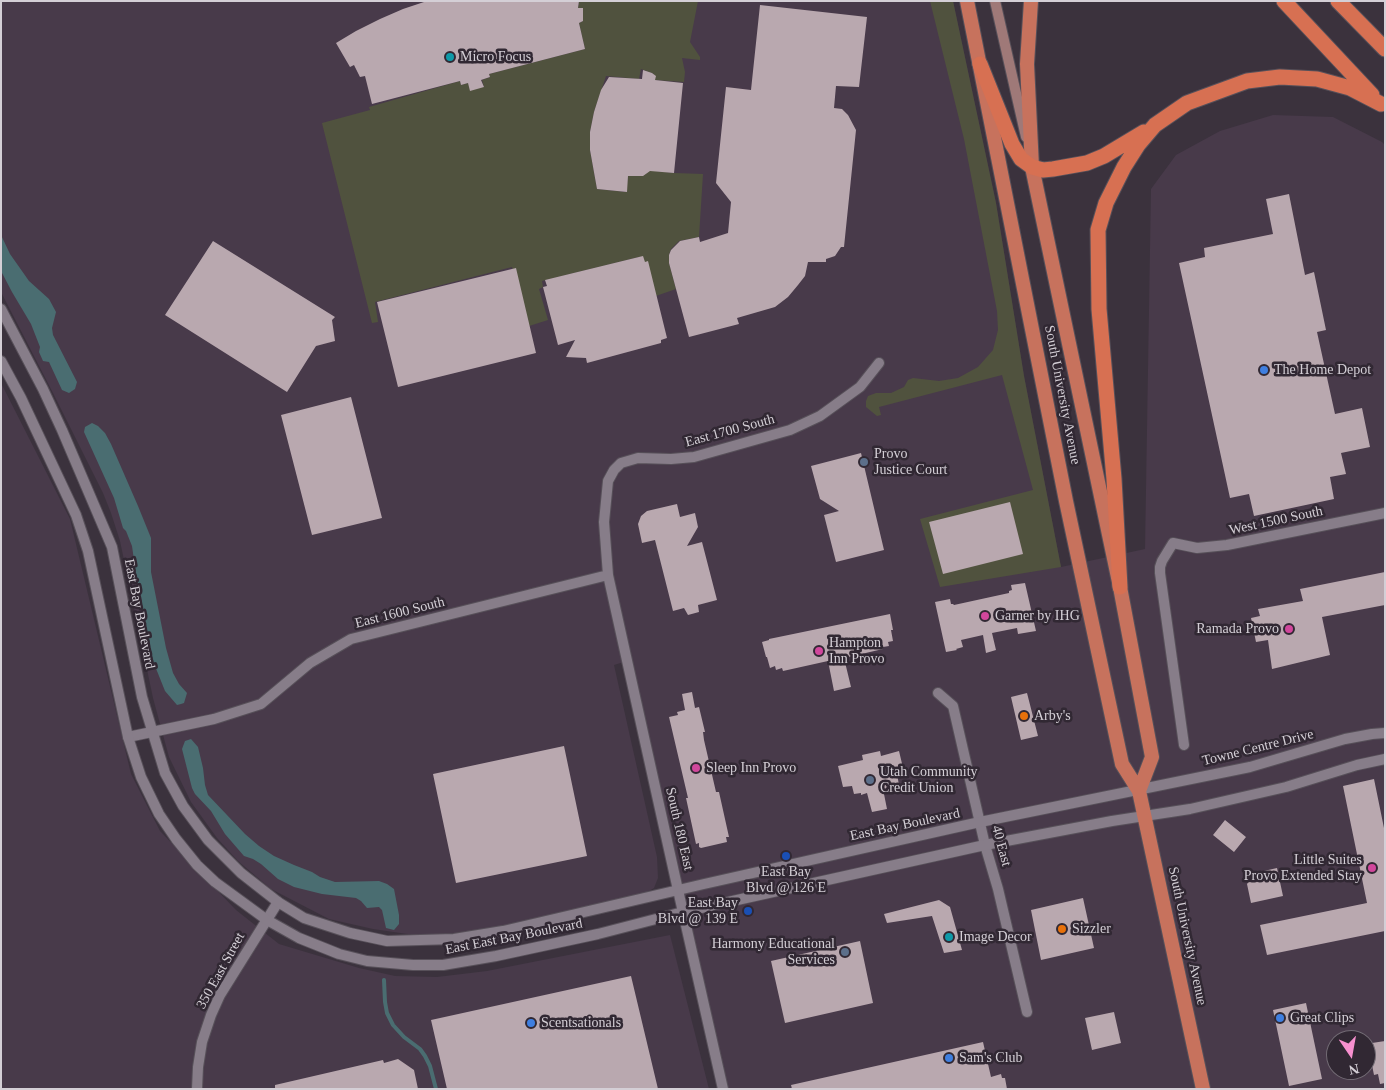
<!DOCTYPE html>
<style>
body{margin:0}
#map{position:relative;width:1386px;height:1090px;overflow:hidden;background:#3b323d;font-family:Georgia,serif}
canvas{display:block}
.frame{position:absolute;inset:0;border:2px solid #d4cfd6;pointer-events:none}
.north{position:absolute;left:1326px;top:1030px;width:50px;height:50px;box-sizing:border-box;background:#312833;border:1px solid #726b74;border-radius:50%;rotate:168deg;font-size:14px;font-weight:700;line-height:20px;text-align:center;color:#d4cfd6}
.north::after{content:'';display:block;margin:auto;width:18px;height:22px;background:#f790cf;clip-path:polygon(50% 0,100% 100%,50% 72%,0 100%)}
</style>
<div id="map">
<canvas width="1386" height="1090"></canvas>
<div class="frame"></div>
<div class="north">N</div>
</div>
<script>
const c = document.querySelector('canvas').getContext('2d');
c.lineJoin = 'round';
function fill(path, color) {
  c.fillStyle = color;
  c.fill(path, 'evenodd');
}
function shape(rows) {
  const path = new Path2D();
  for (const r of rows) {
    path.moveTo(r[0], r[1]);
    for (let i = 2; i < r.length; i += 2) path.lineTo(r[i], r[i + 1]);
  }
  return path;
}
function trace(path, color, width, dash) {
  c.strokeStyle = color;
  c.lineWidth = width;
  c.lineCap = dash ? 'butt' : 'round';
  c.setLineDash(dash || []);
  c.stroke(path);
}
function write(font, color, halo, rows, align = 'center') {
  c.font = font + ' Georgia,serif';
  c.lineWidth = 5;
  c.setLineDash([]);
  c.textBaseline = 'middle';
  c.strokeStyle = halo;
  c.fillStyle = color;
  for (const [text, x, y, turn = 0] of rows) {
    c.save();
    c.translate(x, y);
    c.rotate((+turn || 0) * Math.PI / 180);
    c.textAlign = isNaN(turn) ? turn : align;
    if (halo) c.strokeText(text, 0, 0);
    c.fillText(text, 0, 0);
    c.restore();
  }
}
const built = shape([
 [1,1,953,1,996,203,1024,376,1061,567,1145,549,1151,189,1176,155,1220,131,1273,115,1333,117,1382,142,1385,145,1385,1089,723,1089,627,661,614,665,657,857,658,878,654,888,642,895,463,935,421,936,373,929,329,919,271,889,238,861,217,838,191,802,169,757,153,698,120,541,111,513,103,493,53,393,1,292],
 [1336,1040,1366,1040,1366,1070,1336,1070],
 [1,383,70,519,131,774,160,831,236,910,279,944,359,968,395,976,437,977,487,971,670,935,709,1089,1,1089]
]);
const green = shape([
 [579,1,698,1,690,42,700,57,700,60,682,58,685,72,684,82,654,80,654,74,641,69,639,79,606,76,594,112,590,132,590,150,597,189,626,192,628,175,643,176,647,170,674,173,703,174,699,237,679,241,671,249,669,255,669,263,676,289,653,297,639,257,542,281,543,287,539,289,548,320,526,327,512,267,375,302,378,322,372,323,322,123,370,110,369,107,460,81,461,85,468,83,484,87,482,80,490,77,489,74,585,49,579,23,583,21,583,11,582,8,578,8],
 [930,1,953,1,996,203,1024,376,1061,567,940,587,920,519,1033,490,1002,375,879,407,881,415,877,416,866,407,866,401,868,396,876,393,891,393,904,387,908,380,913,378,939,381,958,378,978,367,993,350,998,330,997,311,964,139]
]);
const water = shape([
 [1,235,10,254,29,281,49,299,56,312,52,328,53,335,77,382,75,389,69,393,62,390,49,362,43,361,39,352,40,347,31,324,12,292,1,271],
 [92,423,98,426,105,433,111,444,138,506,151,538,151,572,166,648,173,673,179,684,187,693,184,703,181,704,177,705,165,691,153,661,142,612,142,601,137,581,132,546,126,531,123,528,114,498,84,432,85,427],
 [191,739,198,747,203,768,205,785,208,795,245,834,259,846,274,856,294,865,312,872,320,877,335,882,379,881,387,884,394,889,399,915,399,924,394,930,386,928,382,910,379,907,367,908,361,901,356,898,322,894,294,887,278,879,261,864,253,859,244,856,225,834,211,811,195,794,192,788,182,749,185,741]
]);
const stream = shape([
 [384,980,385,1002,387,1013,393,1025,404,1037,420,1049,425,1056,430,1066,436,1089]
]);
const building = shape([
 [427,1,579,1,578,8,583,8,583,21,579,23,585,49,489,74,490,77,481,80,484,87,470,91,468,83,461,85,460,81,372,104,365,76,360,77,354,65,350,67,336,43,356,31,380,19,403,9],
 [760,5,867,17,859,87,836,86,834,108,842,109,848,115,856,130,844,247,841,247,835,256,826,259,826,262,808,262,805,276,798,285,788,297,775,307,737,318,739,324,689,337,669,263,669,255,671,250,680,241,699,237,700,242,728,233,731,202,716,183,726,87,751,90],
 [643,70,652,73,656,76,655,80,683,83,674,173,650,171,643,176,628,176,627,192,597,189,590,150,590,132,594,112,601,90,609,77,642,79],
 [1289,194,1305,275,1314,272,1326,330,1317,332,1335,414,1362,408,1370,447,1341,453,1346,474,1330,477,1334,499,1254,516,1249,494,1230,498,1179,263,1205,257,1204,248,1273,234,1266,199],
 [213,241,335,317,332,320,335,341,316,346,287,392,165,315],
 [643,256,645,262,648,261,667,338,661,340,661,343,587,363,586,358,566,357,575,340,558,345,543,287,547,286,545,280],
 [516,268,536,353,398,387,377,302],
 [351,397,382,518,312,535,281,415],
 [861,453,884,550,836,562,824,515,839,511,820,499,811,466],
 [1010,502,1023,554,943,574,929,522],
 [677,504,680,517,695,513,698,527,687,546,702,542,717,600,698,605,699,612,688,615,684,608,673,611,655,540,642,543,638,524,641,516,647,511],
 [1385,572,1385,605,1322,617,1330,655,1272,669,1268,640,1256,642,1251,618,1260,616,1258,609,1303,601,1300,589],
 [1025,583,1036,631,1018,634,1017,628,992,633,996,650,986,653,983,635,961,640,963,647,956,649,957,650,946,652,935,602,950,599,951,604,953,604,954,605,1009,593,1009,591,1012,590,1011,585],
 [890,614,893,630,891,630,893,641,888,642,889,646,883,647,883,649,844,658,851,687,834,691,828,661,783,671,782,668,776,670,775,666,770,668,767,657,766,657,762,642,769,640,769,639],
 [692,692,695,708,699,707,705,732,703,732,704,740,716,792,719,792,729,837,726,837,727,842,701,848,699,847,699,843,696,844,686,798,688,798,669,717,678,715,677,712,685,710,682,694],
 [1027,693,1038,736,1021,740,1011,697],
 [564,746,587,856,456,883,433,774],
 [880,751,881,756,899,751,904,772,897,774,899,785,883,789,887,809,872,812,867,793,861,795,861,793,854,794,852,786,843,787,838,766,863,760,862,755],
 [1374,779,1385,833,1385,931,1267,955,1260,925,1367,903,1343,786],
 [1225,820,1246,837,1234,852,1213,835],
 [1277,868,1283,896,1251,903,1247,884,1255,873],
 [1083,898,1094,948,1041,960,1031,910],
 [939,900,950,907,962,950,944,953,932,916,887,923,884,914],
 [860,941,873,1003,785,1023,771,961],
 [631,976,658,1089,447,1089,431,1020],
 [1306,1003,1322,1079,1289,1086,1273,1010],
 [1114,1012,1121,1043,1092,1050,1085,1018],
 [1385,1041,1385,1083,1380,1084,1378,1074,1374,1075,1371,1060,1375,1059,1372,1043],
 [983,1042,991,1077,1001,1074,1002,1078,1005,1078,1007,1089,792,1089,791,1085],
 [398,1059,414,1070,418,1089,275,1089,275,1085,383,1060,384,1063]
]);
const minor = shape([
 [938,693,953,706,985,845,998,889,1027,1012],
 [128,737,214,719,261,704,310,663,351,639,608,575],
 [1184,745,1160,573,1160,567,1162,561,1173,543,1197,548,1227,545,1385,513],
 [678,890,608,575,604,522,608,481,614,470,621,463,638,458,671,459,694,457,790,430,820,416,860,387,879,363],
 [197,1089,198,1067,202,1042,211,1015,220,995,278,902]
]);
const tertiary = shape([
 [1,309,43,389,62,430,112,547,142,697,165,773,183,806,208,840,241,873,278,902,304,918,350,933,387,941,454,939,503,931,704,884,980,822,1250,767,1345,739,1372,734,1385,733],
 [1,361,21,398,76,515,88,551,128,737,141,777,159,814,176,839,197,865,215,882,267,920,299,938,339,954,367,961,413,965,443,965,496,956,598,934,683,912,985,845,1112,821,1190,809,1286,787,1357,765,1385,759],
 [678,890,723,1089]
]);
const secondary = shape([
 [995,1,1026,137]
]);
const trunk = shape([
 [967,1,1066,501,1122,764,1139,791,1203,1089],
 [1031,1,1027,64,1032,167,1120,587,1152,757,1139,791]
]);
const motorway = shape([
 [1284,1,1372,95],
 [1338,1,1385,49],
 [980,64,1012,144,1021,159,1032,167,1043,170,1053,169,1087,163,1104,156,1144,132],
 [1120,587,1114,479,1099,309,1098,230,1106,203,1124,167,1138,145,1155,125,1187,103,1247,81,1280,77,1317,79,1350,88,1381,104]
]);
const markers = [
 [450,57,5,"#0f9aa8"],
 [1264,370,5,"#3f7fe0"],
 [864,462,5,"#5c6f8a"],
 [985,616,5,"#d1479c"],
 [1289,629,5,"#d1479c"],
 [819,651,5,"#d1479c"],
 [1024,716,5,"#e8710a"],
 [696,768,5,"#d1479c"],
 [870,780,5,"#5c6f8a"],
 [786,856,5,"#1a4fb4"],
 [1372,868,5,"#d1479c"],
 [748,911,5,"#1a4fb4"],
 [1062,929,5,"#e8710a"],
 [949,937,5,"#0f9aa8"],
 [845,952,5,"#5c6f8a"],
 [1280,1018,5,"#3f7fe0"],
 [531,1023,5,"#3f7fe0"],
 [949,1058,5,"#3f7fe0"]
];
const poiNames = [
 ["Micro Focus",460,57],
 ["The Home Depot",1274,370],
 ["Provo",874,454],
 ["Justice Court",874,470],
 ["Garner by IHG",995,616],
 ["Ramada Provo",1279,629,"right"],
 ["Hampton",829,643],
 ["Inn Provo",829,659],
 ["Arby's",1034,716],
 ["Sleep Inn Provo",706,768],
 ["Utah Community",880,772],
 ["Credit Union",880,788],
 ["Little Suites",1362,860,"right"],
 ["Provo Extended Stay",1362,876,"right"],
 ["East Bay",786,872,"center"],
 ["Blvd @ 126 E",786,888,"center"],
 ["East Bay",738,903,"right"],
 ["Blvd @ 139 E",738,919,"right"],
 ["Sizzler",1072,929],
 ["Image Decor",959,937],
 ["Harmony Educational",835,944,"right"],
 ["Services",835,960,"right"],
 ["Great Clips",1290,1018],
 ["Scentsationals",541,1023],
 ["Sam's Club",959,1058]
];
const streetNames = [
 ["South University Avenue",1062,395,79],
 ["East 1700 South",730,431,-15],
 ["West 1500 South",1276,521,-12],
 ["East 1600 South",400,613,-14],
 ["East Bay Boulevard",139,614,79],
 ["Towne Centre Drive",1258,748,-14],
 ["East Bay Boulevard",905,825,-12],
 ["South 180 East",679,829,77],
 ["40 East",1001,846,75],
 ["South University Avenue",1187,936,78],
 ["East East Bay Boulevard",514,937,-11],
 ["350 East Street",221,971,-61]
];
fill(built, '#483a4a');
fill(green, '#50523e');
fill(water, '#4a6d71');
trace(stream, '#4a6d71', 4);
fill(building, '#b9a8af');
trace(minor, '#575059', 12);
trace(tertiary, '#575059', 12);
trace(secondary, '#575059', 12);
trace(trunk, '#575059', 16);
trace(motorway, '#575059', 17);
trace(minor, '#877d89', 10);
trace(tertiary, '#877d89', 10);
trace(secondary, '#9f7978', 10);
trace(trunk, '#c7725d', 14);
trace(motorway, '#d77052', 15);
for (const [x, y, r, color] of markers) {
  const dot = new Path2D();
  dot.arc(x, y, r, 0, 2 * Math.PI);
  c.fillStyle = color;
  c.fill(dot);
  trace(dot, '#312833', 2);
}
write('14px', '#d4cfd6', '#312833', poiNames, 'left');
write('14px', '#d4cfd6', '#312833', streetNames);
</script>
